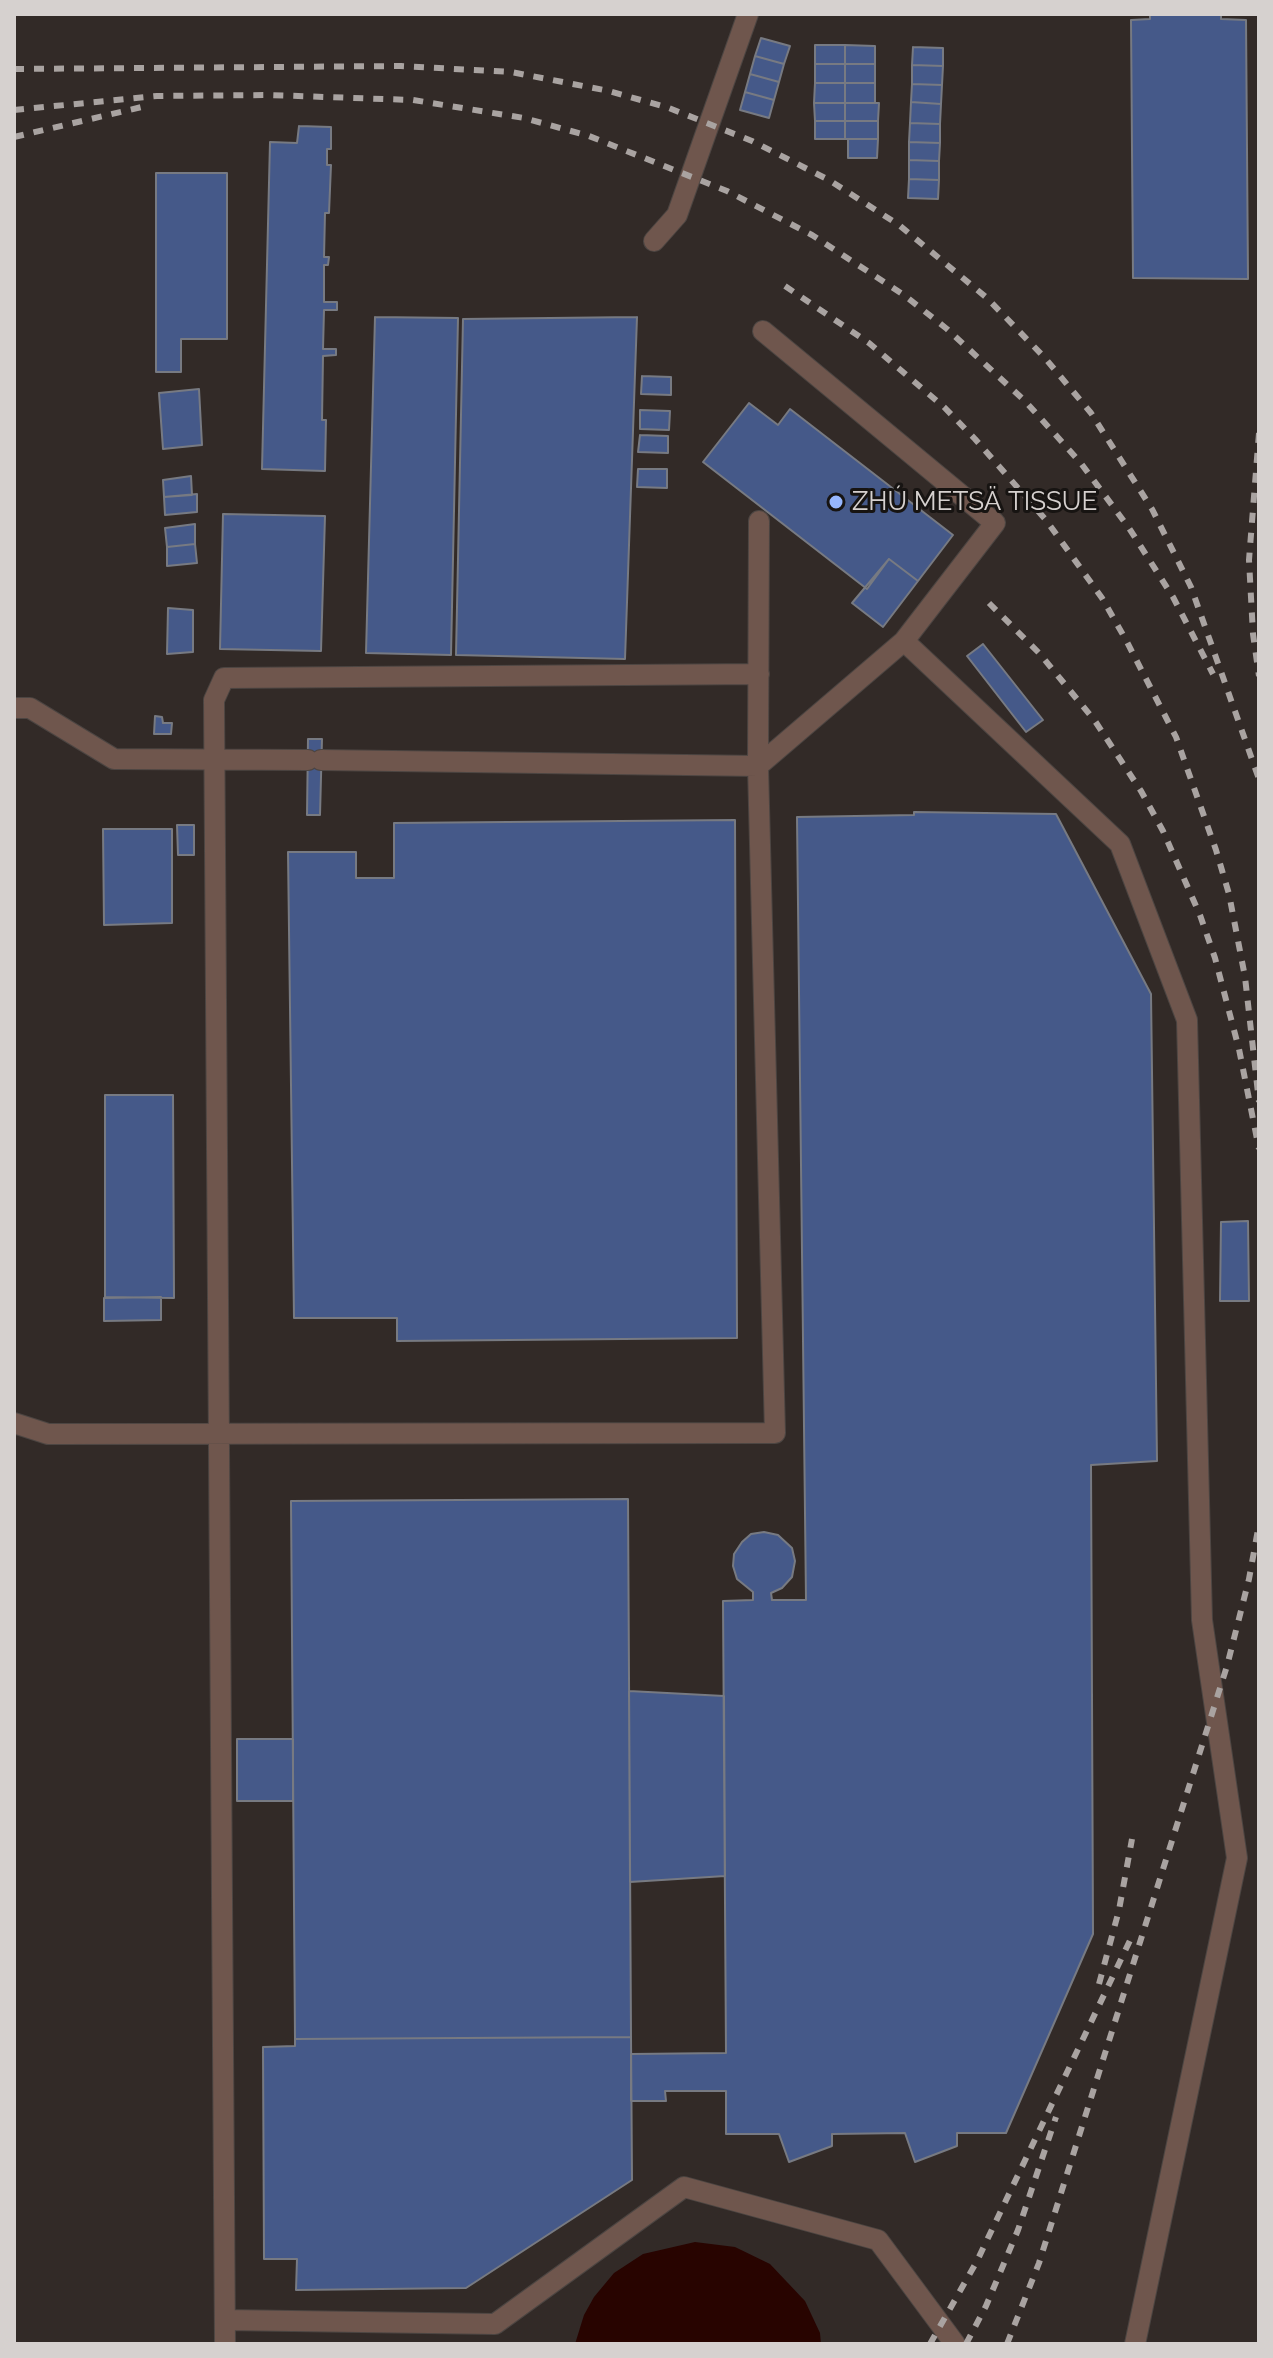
<!DOCTYPE html>
<meta charset="utf-8">
<style>
body{margin:0}
#map{position:relative;width:1273px;height:2358px;overflow:hidden;background:#322a27;font-family:Raleway,sans-serif}
canvas{display:block}
.frame{position:absolute;inset:0;border:16px solid #d6d1cf;pointer-events:none}
</style>
<div id="map">
<canvas width="1273" height="2358"></canvas>
<div class="frame"></div>
</div>
<script>
const c = document.querySelector('canvas').getContext('2d');
c.lineJoin = 'round';
function fill(path, color) {
  c.fillStyle = color;
  c.fill(path, 'evenodd');
}
function shape(rows) {
  const path = new Path2D();
  for (const r of rows) {
    path.moveTo(r[0], r[1]);
    for (let i = 2; i < r.length; i += 2) path.lineTo(r[i], r[i + 1]);
  }
  return path;
}
function trace(path, color, width, dash) {
  c.strokeStyle = color;
  c.lineWidth = width;
  c.lineCap = dash ? 'butt' : 'round';
  c.setLineDash(dash || []);
  c.stroke(path);
}
function write(font, color, halo, rows, align = 'center') {
  c.font = font + ' Raleway,sans-serif';
  c.lineWidth = 6;
  c.setLineDash([]);
  c.textBaseline = 'middle';
  c.strokeStyle = halo;
  c.fillStyle = color;
  for (const [text, x, y, turn = 0] of rows) {
    c.save();
    c.translate(x, y);
    c.rotate((+turn || 0) * Math.PI / 180);
    c.textAlign = isNaN(turn) ? turn : align;
    if (halo) c.strokeText(text, 0, 0);
    c.fillText(text, 0, 0);
    c.restore();
  }
}
const water = shape([
 [695,2242,735,2247,770,2264,805,2301,820,2333,821,2344,575,2344,584,2315,594,2297,614,2273,643,2254]
]);
const building = shape([
 [1150,14,1221,14,1221,19,1246,20,1248,279,1133,278,1131,20,1150,19,1150,14],
 [761,38,790,46,784,64,755,56,761,38],
 [815,45,845,45,845,64,815,64,815,45],
 [845,45,875,46,875,64,845,64,845,45],
 [913,47,943,48,943,66,912,65,913,47],
 [755,56,784,64,779,82,750,74,755,56],
 [815,64,845,64,845,83,815,83,815,64],
 [845,64,875,64,875,83,845,83,845,64],
 [912,65,943,66,942,85,912,84,912,65],
 [750,74,779,82,774,100,745,92,750,74],
 [815,83,845,83,845,103,814,103,815,83],
 [845,83,875,83,875,103,845,103,845,83],
 [912,84,942,85,941,104,911,102,912,84],
 [745,92,774,100,769,118,740,110,745,92],
 [911,102,941,104,940,124,910,123,911,102],
 [814,103,845,103,845,121,815,121,814,103],
 [845,103,879,103,878,121,845,121,845,103],
 [815,121,845,121,845,139,815,139,815,121],
 [845,121,878,121,878,139,845,139,845,121],
 [910,123,940,124,940,143,909,142,910,123],
 [299,126,331,127,331,149,327,149,327,165,331,165,329,213,325,213,324,257,329,257,328,265,324,265,324,302,337,302,337,310,324,310,323,349,336,349,336,355,323,356,322,420,326,420,325,471,262,469,270,142,297,143,299,126],
 [848,139,878,139,877,158,848,158,848,139],
 [909,142,940,143,939,161,909,160,909,142],
 [909,160,939,161,939,180,909,179,909,160],
 [156,173,227,173,227,339,181,339,181,372,156,372,156,173],
 [909,179,939,180,938,199,908,198,909,179],
 [375,317,458,318,451,655,366,653,375,317],
 [637,317,625,659,456,655,463,319,637,317],
 [642,376,671,377,671,395,641,394,642,376],
 [199,389,202,445,163,449,159,393,199,389],
 [749,403,778,425,790,409,953,535,918,581,889,559,867,589,703,462,749,403],
 [640,410,670,411,669,430,640,429,640,410],
 [640,435,668,436,668,453,638,452,640,435],
 [638,469,667,469,667,488,637,487,638,469],
 [191,476,192,495,164,497,163,480,191,476],
 [197,494,197,512,165,515,164,497,197,494],
 [223,514,325,516,321,651,220,649,223,514],
 [195,524,195,544,167,547,165,528,195,524],
 [195,544,197,563,167,566,167,547,195,544],
 [889,559,918,581,883,627,852,603,889,559],
 [168,608,193,610,193,652,167,654,168,608],
 [983,644,1043,720,1026,732,967,656,983,644],
 [155,716,162,717,163,723,172,723,171,734,154,734,155,716],
 [308,739,322,739,320,815,307,815,308,739],
 [914,812,1056,814,1151,994,1157,1461,1091,1465,1093,1934,1006,2133,957,2133,957,2146,915,2162,905,2133,832,2134,832,2146,789,2162,779,2134,726,2134,726,2091,665,2091,666,2101,631,2101,631,2054,726,2053,723,1601,753,1600,753,1592,737,1579,733,1566,734,1554,742,1542,751,1534,764,1532,778,1535,792,1548,795,1561,792,1577,782,1588,771,1593,772,1600,806,1600,797,817,914,815,914,812],
 [735,820,737,1338,397,1341,397,1318,294,1318,288,852,356,852,356,878,394,878,394,823,735,820],
 [177,825,194,825,194,855,178,855,177,825],
 [103,829,172,829,172,923,104,925,103,829],
 [105,1095,173,1095,174,1298,105,1297,105,1095],
 [1248,1221,1249,1301,1220,1301,1221,1222,1248,1221],
 [161,1297,161,1320,104,1321,104,1298,161,1297],
 [628,1499,631,2037,295,2039,291,1501,628,1499],
 [629,1691,724,1696,725,1876,630,1882,629,1691],
 [237,1739,293,1739,293,1801,237,1801,237,1739],
 [631,2037,632,2180,466,2288,296,2290,297,2259,264,2259,263,2047,295,2046,295,2039,631,2037]
]);
const minor = shape([
 [654,241,677,215,748,14],
 [759,521,758,766,904,641,995,523,763,331],
 [904,641,1120,844,1187,1020,1202,1620,1237,1858,1135,2344],
 [14,708,30,708,114,759,308,760],
 [14,1423,48,1434,775,1433,758,766,321,760],
 [225,2320,495,2324,684,2187,878,2240,955,2344],
 [225,2344,214,700,224,678,759,674]
]);
const rail = shape([
 [14,69,401,66,511,72,609,91,669,108,752,141,829,180,899,225,987,298,1045,358,1091,413,1152,509,1191,587,1259,779],
 [14,110,157,96,268,95,413,100,524,118,589,136,727,191,812,235,904,295,947,329,1025,401,1080,462,1129,528,1173,597,1213,674],
 [14,137,146,106],
 [785,286,869,343,944,407,975,439,1046,520,1102,598,1126,640,1176,737,1216,850,1229,894,1245,977,1259,1102],
 [1259,433,1249,560,1253,634,1259,676],
 [989,603,1040,654,1095,721,1141,791,1163,831,1200,915,1215,958,1239,1049,1259,1149],
 [1099,1984,1119,1910,1132,1839],
 [930,2344,977,2261,1134,1932],
 [966,2344,986,2306,1018,2230,1056,2117],
 [1007,2344,1039,2263,1227,1666,1249,1579,1259,1524]
]);
const markers = [
 [836,502,8,"#96b6fd"]
];
const poiNames = [
 ["ZHÚ METSÄ TISSUE",852,502]
];
fill(water, '#280400');
fill(building, '#455989');
trace(building, '#777a82', 2);
trace(minor, '#4c4542', 22);
trace(minor, '#6f564d', 20);
trace(rail, '#a9a3a1', 6, [10, 10]);
for (const [x, y, r, color] of markers) {
  const dot = new Path2D();
  dot.arc(x, y, r, 0, 2 * Math.PI);
  c.fillStyle = color;
  c.fill(dot);
  trace(dot, '#171412', 3);
}
write('26px', '#d6d1cf', '#171412', poiNames, 'left');
</script>
